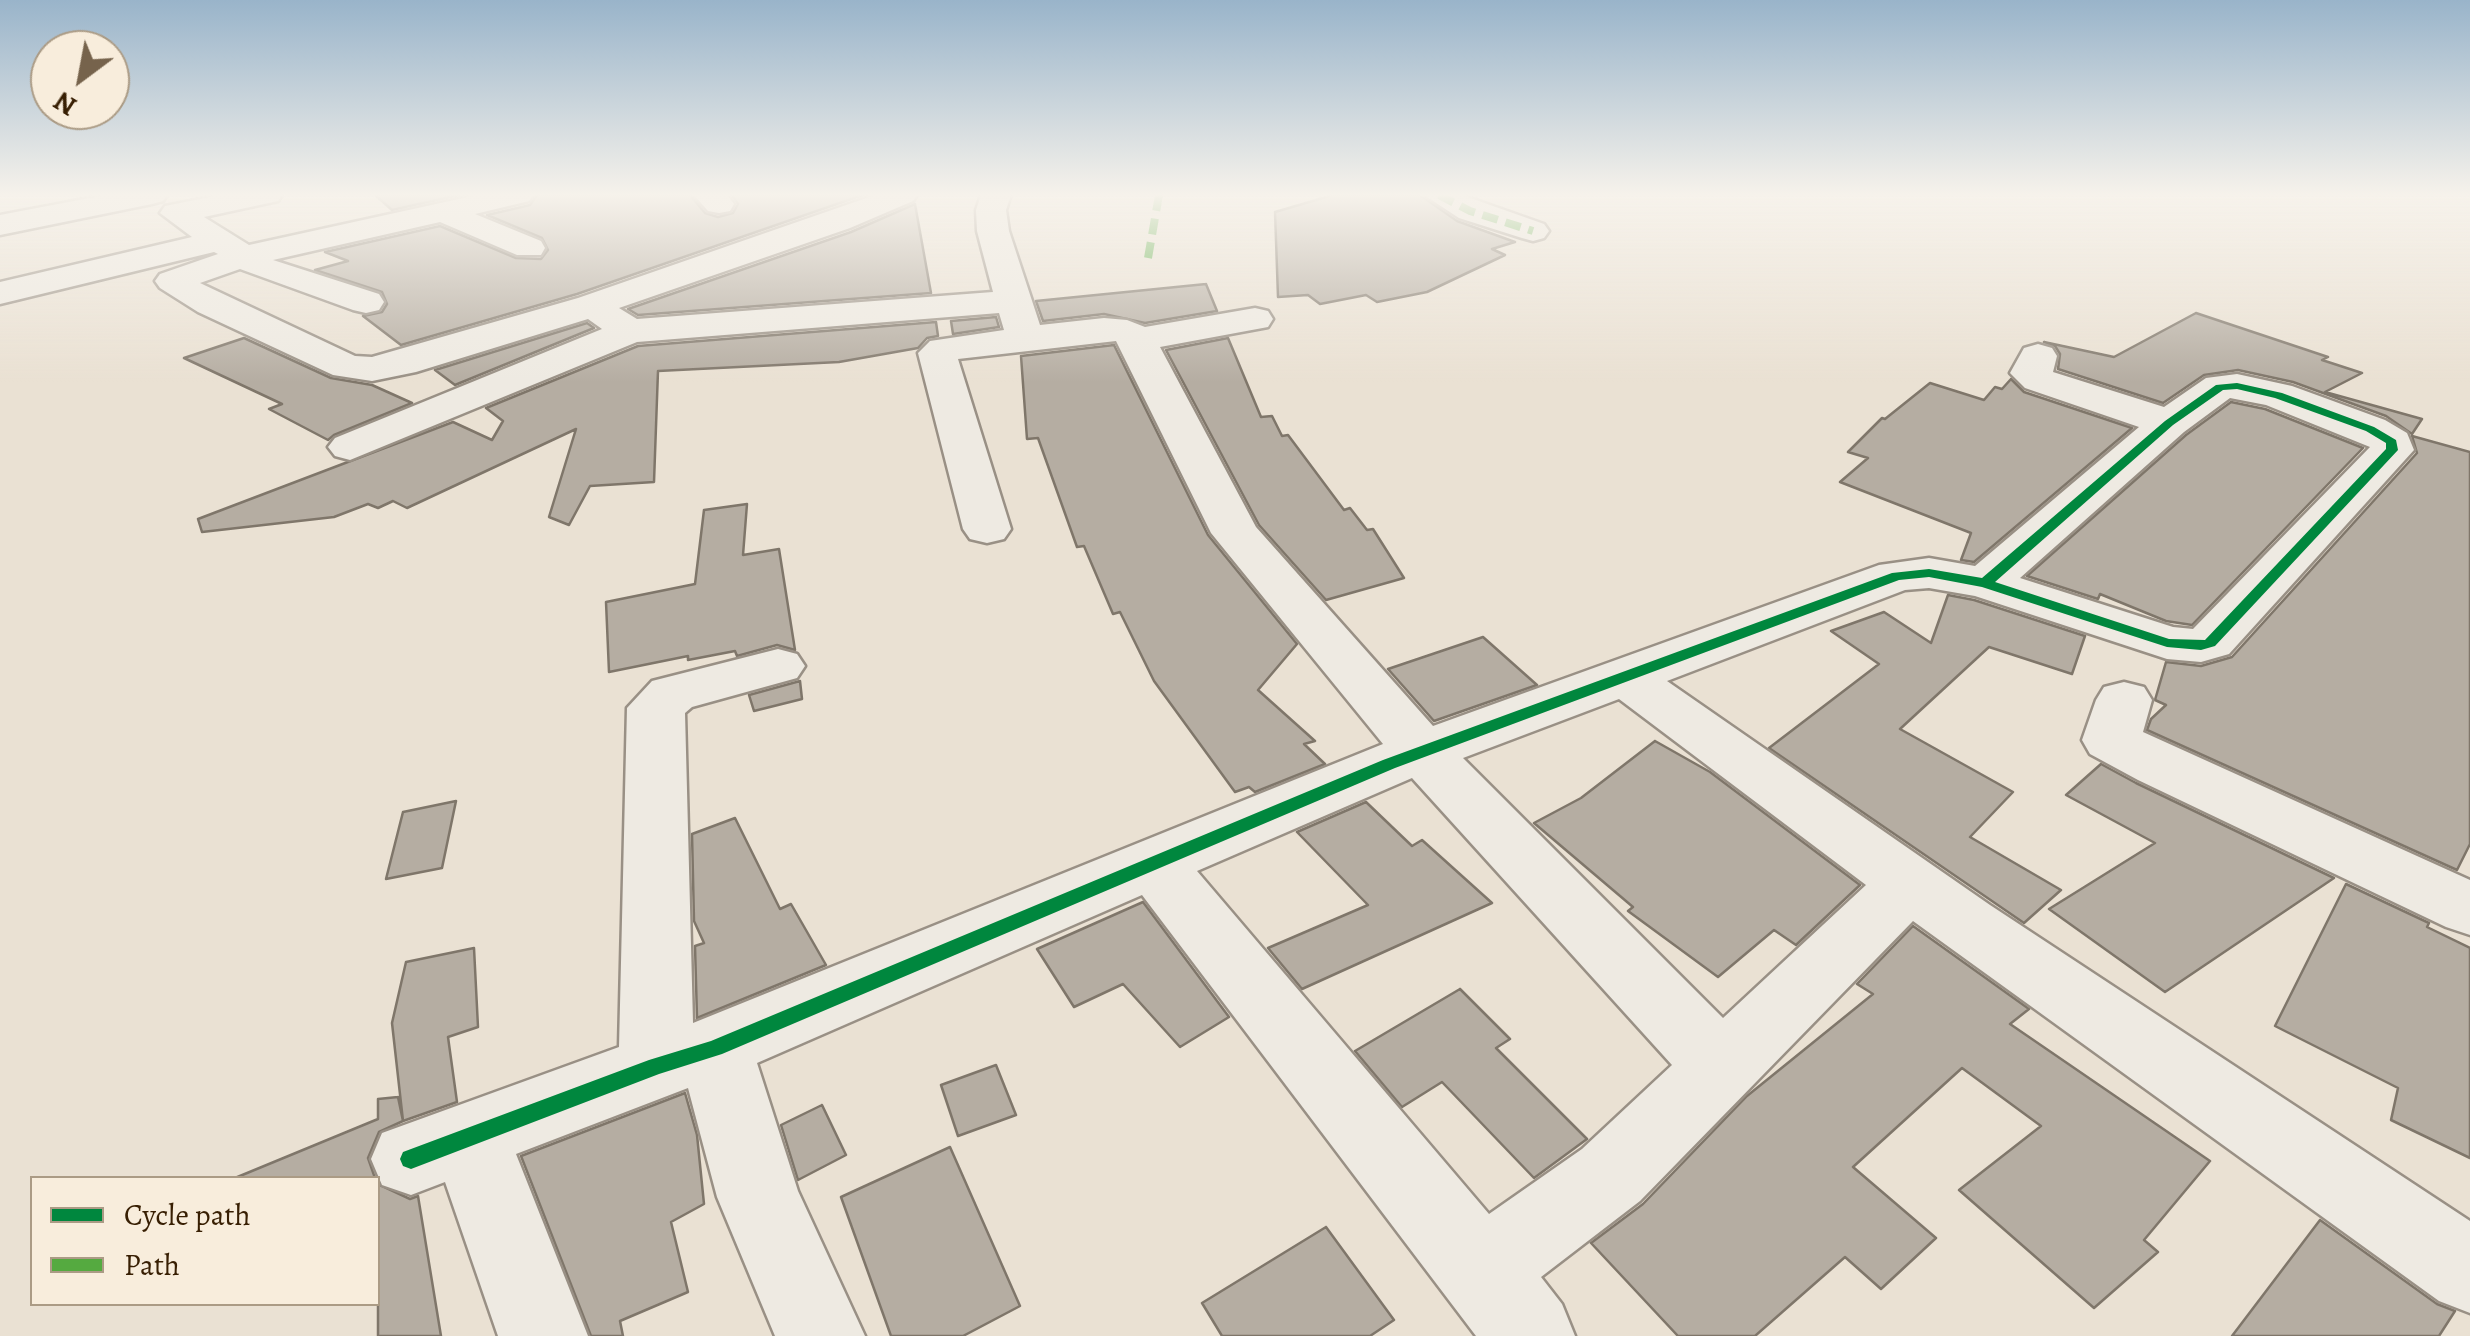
<!DOCTYPE html>
<style>
body{margin:0}
#map{position:relative;width:2470px;height:1336px;overflow:hidden;background:#eae1d3;font-family:Alegreya,serif}
canvas{display:block}
.legend{position:absolute;left:30px;top:1176px;width:350px;height:130px;box-sizing:border-box;background:#f8eddc;border:2px solid #ab9b85;margin:0;padding:12px 18px;list-style:none;font-size:30px;color:#381f03}
.legend li{display:flex;align-items:center;gap:20px;height:50px}
.legend b{width:50px;border:2px solid #ab9b85}
.north{position:absolute;left:30px;top:30px;width:100px;height:100px;box-sizing:border-box;background:#f8eddc;border:2px solid #ab9b85;border-radius:50%;rotate:212deg;font-size:28px;font-weight:700;line-height:40px;text-align:center;color:#381f03}
.north::after{content:'';display:block;margin:auto;width:35px;height:45px;background:#76634c;clip-path:polygon(50% 0,100% 100%,50% 72%,0 100%)}
</style>
<div id="map">
<canvas width="2470" height="1336"></canvas>
<ul class="legend">
<li><b style="height:12px;background:#00873e"></b>Cycle path</li>
<li><b style="height:12px;background:#55aa40"></b>Path</li>
</ul>
<div class="north">N</div>
</div>
<script>
const c = document.querySelector('canvas').getContext('2d');
c.lineJoin = 'round';
function fill(path, color) {
  c.fillStyle = color;
  c.fill(path, 'evenodd');
}
function shape(rows) {
  const path = new Path2D();
  for (const r of rows) {
    path.moveTo(r[0], r[1]);
    for (let i = 2; i < r.length; i += 2) path.lineTo(r[i], r[i + 1]);
  }
  return path;
}
function trace(path, color, width, dash) {
  c.strokeStyle = color;
  c.lineWidth = width;
  c.lineCap = dash ? 'butt' : 'round';
  c.setLineDash(dash || []);
  c.stroke(path);
}
const building = shape([
 [375,195,459,195,392,210,375,195],
 [537,195,690,195,705,213,718,217,733,213,738,204,732,195,863,195,577,294,401,345,363,316,382,312,387,304,382,292,315,270,348,261,325,252,440,226,516,258,541,259,548,250,542,238,487,215,530,205,537,195],
 [1333,195,1420,195,1457,221,1515,242,1492,249,1505,255,1427,292,1377,302,1366,295,1320,304,1308,295,1278,297,1275,212,1333,195],
 [915,204,931,293,638,315,628,309,851,232,915,204],
 [1206,284,1217,311,1145,323,1104,314,1043,321,1036,301,1206,284],
 [2196,313,2328,357,2322,360,2362,373,2325,392,2422,419,2412,434,2386,416,2293,382,2238,370,2204,375,2163,403,2058,369,2060,354,2055,346,2044,342,2114,357,2196,313],
 [996,317,999,327,953,334,951,321,996,317],
 [936,322,938,336,927,338,918,348,839,362,658,371,654,482,590,486,569,525,549,517,576,429,407,508,393,501,378,508,368,504,334,517,202,532,198,519,453,422,492,440,503,421,486,408,638,346,936,322],
 [587,323,594,328,455,385,435,370,587,323],
 [244,338,331,378,372,385,412,403,334,435,328,440,269,409,282,404,184,358,244,338],
 [1228,338,1261,417,1272,416,1282,436,1288,435,1344,510,1350,508,1367,530,1373,529,1404,578,1326,600,1259,525,1166,350,1228,338],
 [1114,345,1208,535,1297,644,1258,690,1315,741,1304,744,1325,764,1255,792,1249,787,1235,792,1154,681,1120,612,1113,614,1084,546,1077,547,1038,438,1027,439,1021,356,1114,345],
 [2011,379,2024,392,2132,428,1974,562,1961,560,1971,533,1840,482,1868,458,1848,452,1882,418,1885,419,1930,383,1984,400,1995,387,2002,389,2011,379],
 [2231,402,2265,409,2363,448,2192,625,2166,621,2100,594,2098,599,2027,576,2186,435,2231,402],
 [2412,436,2470,452,2470,844,2457,870,2147,730,2151,719,2166,705,2155,700,2166,662,2201,666,2232,657,2417,453,2412,436],
 [747,504,743,555,779,549,795,650,777,645,737,656,735,651,688,660,688,656,609,672,606,602,695,584,704,510,747,504],
 [1948,595,1974,600,2085,636,2072,674,1989,647,1900,729,2013,792,1970,837,2061,890,2024,923,1769,748,1879,664,1831,631,1884,612,1931,643,1948,595],
 [1483,637,1537,685,1434,721,1388,669,1483,637],
 [800,681,802,699,754,711,749,695,800,681],
 [1655,741,1710,772,1860,885,1796,945,1774,930,1718,977,1628,911,1633,907,1534,823,1581,798,1655,741],
 [2101,764,2136,783,2334,878,2165,992,2049,909,2155,843,2066,795,2101,764],
 [456,801,442,868,386,879,403,812,456,801],
 [1366,802,1412,846,1422,840,1492,903,1302,989,1268,948,1368,905,1297,832,1366,802],
 [735,818,780,909,791,904,826,965,697,1018,695,946,704,943,694,921,692,834,735,818],
 [2346,884,2429,923,2427,927,2470,948,2470,1158,2391,1120,2398,1088,2275,1026,2346,884],
 [1143,902,1229,1017,1180,1047,1123,984,1074,1007,1037,949,1143,902],
 [1913,926,2029,1009,2010,1024,2210,1161,2144,1240,2158,1252,2094,1308,1959,1190,2041,1126,1962,1068,1853,1167,1936,1238,1881,1289,1845,1257,1755,1336,1678,1336,1591,1243,1643,1204,1747,1096,1873,994,1857,984,1913,926],
 [474,948,478,1027,448,1037,457,1102,403,1121,392,1023,406,962,474,948],
 [1460,989,1510,1039,1496,1048,1587,1139,1534,1178,1442,1082,1402,1107,1355,1051,1460,989],
 [996,1065,1016,1115,958,1136,941,1085,996,1065],
 [685,1093,697,1135,704,1204,671,1222,688,1292,620,1321,623,1336,591,1336,521,1156,685,1093],
 [398,1097,403,1121,379,1132,368,1158,375,1178,235,1178,378,1119,378,1099,398,1097],
 [822,1105,846,1155,798,1180,781,1125,822,1105],
 [950,1147,1020,1306,963,1336,891,1336,841,1197,950,1147],
 [378,1184,410,1199,418,1196,441,1336,378,1336,378,1184],
 [2320,1220,2437,1304,2455,1311,2439,1336,2232,1336,2320,1220],
 [1326,1227,1394,1320,1370,1336,1222,1336,1202,1303,1326,1227]
]);
const minor = shape([
 [105,195,167,195,163,201,152,204,0,235,0,215,105,195],
 [220,195,282,195,278,201,204,217,249,245,477,195,533,195,529,201,475,214,541,241,545,248,541,255,517,255,440,222,273,260,379,294,384,302,379,310,366,313,353,310,240,269,200,283,355,356,372,357,578,298,875,195,917,195,913,201,850,228,619,308,637,319,993,292,977,231,976,210,981,195,1011,195,1006,210,1009,231,1040,325,1104,318,1127,320,1145,327,1255,308,1268,311,1273,319,1268,327,1160,347,1256,527,1433,726,1879,565,1929,558,1975,566,2139,427,2025,388,2010,373,2024,348,2038,344,2052,348,2057,356,2053,372,2164,407,2206,378,2237,374,2292,386,2385,420,2407,433,2414,450,2229,654,2201,662,2167,659,1975,596,1929,588,1905,590,1667,681,1990,905,2470,1221,2470,1313,2439,1301,1913,921,1640,1201,1541,1277,1562,1304,1575,1336,1476,1336,1142,895,757,1063,798,1191,865,1336,775,1336,717,1197,688,1088,516,1154,588,1336,498,1336,445,1182,411,1195,382,1185,371,1159,382,1133,619,1047,627,708,652,681,778,649,797,654,805,666,797,678,692,707,685,713,693,1023,1383,744,1211,533,1116,341,958,359,1011,529,1004,539,987,543,970,539,963,529,918,353,930,341,1004,330,999,313,637,342,350,460,335,456,328,447,335,438,602,329,588,319,416,372,372,381,333,375,198,312,160,288,155,281,160,274,218,254,214,252,0,304,0,282,192,237,160,213,165,206,220,195],
 [2230,398,2266,405,2370,447,2193,629,2173,627,2020,578,2184,432,2230,398],
 [1619,699,1866,885,1723,1018,1463,758,1619,699],
 [1412,778,1672,1065,1582,1149,1489,1214,1197,871,1412,778],
 [694,195,727,195,734,204,730,211,719,213,708,211,694,195],
 [1424,195,1462,195,1544,224,1549,231,1544,238,1533,241,1522,238,1459,218,1424,195],
 [2124,682,2144,687,2152,700,2143,732,2470,880,2470,935,2446,927,2138,780,2090,754,2082,740,2096,700,2104,687,2124,682]
]);
const quiet = shape([
 [1439,195,1470,211,1533,231],
 [1148,258,1159,195]
]);
const cycleway = shape([
 [2237,383,2282,393,2374,427,2396,440,2398,450,2215,646,2201,650,2167,647,1982,587,1929,577,1899,580,1395,768,722,1054,659,1074,411,1169,403,1166,400,1159,403,1152,649,1060,711,1041,1383,760,1892,573,1929,569,1982,578,2165,421,2216,385,2237,383],
 [2237,389,2275,398,2366,431,2386,443,2386,449,2205,640,2169,639,1995,582,2173,425,2223,390,2237,389]
]);
fill(building, '#b5ada2');
trace(building, '#7f766a', 2.5);
trace(minor, '#999085', 5);
fill(minor, '#eeeae2');
trace(quiet, '#55aa40', 8, [16, 8]);
fill(cycleway, '#00873e');
const sky = c.createLinearGradient(0, 0, 0, 382);
sky.addColorStop(0, '#99b4ca');
sky.addColorStop(0.51, '#f6f2eb');
sky.addColorStop(1, '#f6f2eb00');
c.fillStyle = sky;
c.fillRect(0, 0, 2470, 382);
</script>
